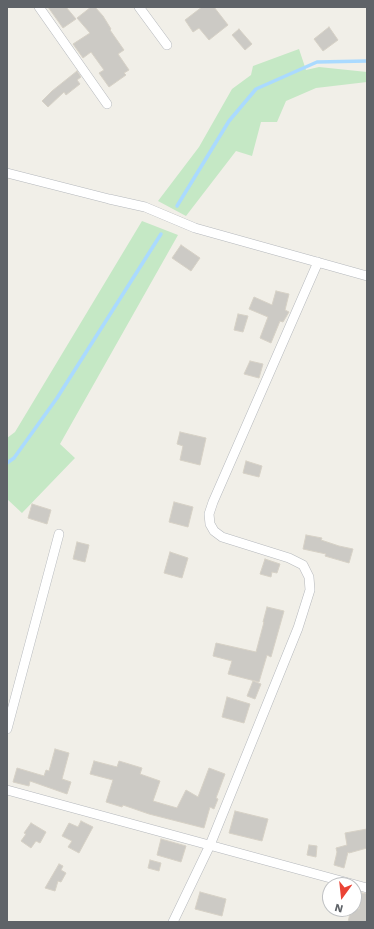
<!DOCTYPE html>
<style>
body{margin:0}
#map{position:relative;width:374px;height:929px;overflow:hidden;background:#f1efe8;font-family:"Work Sans",sans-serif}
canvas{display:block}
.frame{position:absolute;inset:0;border:8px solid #5f6368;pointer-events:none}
.north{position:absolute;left:322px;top:877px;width:40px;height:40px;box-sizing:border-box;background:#fff;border:1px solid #bfc1c3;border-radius:50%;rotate:195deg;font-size:11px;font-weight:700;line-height:16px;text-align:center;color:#5f6368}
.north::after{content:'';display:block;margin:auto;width:14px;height:18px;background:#ea4335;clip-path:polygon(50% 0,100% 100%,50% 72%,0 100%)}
</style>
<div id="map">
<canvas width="374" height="929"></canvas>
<div class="frame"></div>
<div class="north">N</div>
</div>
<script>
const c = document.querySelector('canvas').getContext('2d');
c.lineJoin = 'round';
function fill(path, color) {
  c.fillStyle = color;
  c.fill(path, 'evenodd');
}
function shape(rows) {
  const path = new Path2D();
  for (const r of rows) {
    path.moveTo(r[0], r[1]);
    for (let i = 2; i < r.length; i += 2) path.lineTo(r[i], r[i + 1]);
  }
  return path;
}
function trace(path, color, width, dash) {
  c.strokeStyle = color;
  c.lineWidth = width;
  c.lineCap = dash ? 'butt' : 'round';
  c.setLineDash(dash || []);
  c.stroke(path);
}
const green = shape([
 [299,49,306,70,319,67,367,72,367,82,316,88,286,101,277,122,261,122,252,156,236,151,186,216,158,201,199,147,232,89,251,75,253,66],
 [142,221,178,235,60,444,75,458,22,513,7,499,7,438,15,432]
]);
const stream = shape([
 [177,206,229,121,256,89,317,62,367,61],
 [7,463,14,458,57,398,161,234]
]);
const building = shape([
 [48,7,66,7,76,19,63,28,48,7],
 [91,7,95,7,103,16,111,29,110,30,124,50,118,54,129,70,124,73,126,75,109,87,99,73,104,70,91,52,83,58,73,44,90,33,77,18,91,7],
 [202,7,214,7,228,25,209,40,199,28,193,32,185,20,202,7],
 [329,27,338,40,323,51,314,39,329,27],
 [239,29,252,44,245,50,232,35,239,29],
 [77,71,81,77,77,80,80,84,66,95,64,92,48,107,42,101,52,91,77,71],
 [181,245,200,258,191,271,172,258,181,245],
 [276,291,289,294,285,310,289,312,283,322,280,321,271,343,260,338,268,317,249,309,254,297,272,305,276,291],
 [238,314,248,316,243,332,234,330,238,314],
 [250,361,263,364,259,378,244,374,250,361],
 [180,432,206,438,200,465,180,460,183,446,177,444,180,432],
 [246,461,262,466,259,477,243,473,246,461],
 [174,502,193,507,188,527,169,522,174,502],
 [32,504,51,510,47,524,28,518,32,504],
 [306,535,322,538,321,540,339,546,353,549,349,563,325,556,326,554,303,549,306,535],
 [77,542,89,545,85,562,73,559,77,542],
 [170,552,188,558,182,578,164,573,170,552],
 [265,559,280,564,277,573,272,572,271,577,260,574,265,559],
 [267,607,284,611,271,657,267,655,259,682,228,674,232,661,213,656,216,643,256,652,264,622,263,622,267,607],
 [253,681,261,684,255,699,247,696,253,681],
 [227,697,250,704,244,723,222,717,227,697],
 [55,749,69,753,62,779,71,782,67,794,30,781,29,786,13,782,17,768,44,776,46,770,49,771,55,749],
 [94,761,117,767,119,761,142,768,140,774,160,781,153,801,177,808,186,790,198,797,209,768,225,774,216,798,218,799,214,809,210,807,204,828,149,814,123,805,122,807,106,802,113,780,90,774,94,761],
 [235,811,268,819,262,841,229,833,235,811],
 [81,821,93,827,79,853,68,847,72,841,62,836,69,823,78,827,81,821],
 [31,823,46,832,40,843,36,841,31,848,21,841,26,834,24,833,31,823],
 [367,829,367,848,349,853,348,852,344,868,334,865,337,852,336,848,347,845,345,833,367,829],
 [161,839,186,846,181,862,157,855,161,839],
 [309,845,317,846,316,857,307,855,309,845],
 [150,860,161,863,159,871,148,868,150,860],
 [59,864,63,866,61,870,66,873,61,882,58,881,55,891,45,888,59,864],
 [200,892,226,899,222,916,195,909,200,892],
 [362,893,367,894,367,922,348,922,351,909,359,909,362,893]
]);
const minor = shape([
 [39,7,107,104],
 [139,7,167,45],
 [7,173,109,199,145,207,195,228,367,276],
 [7,729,59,534],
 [7,790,367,888],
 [173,922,210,845,298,628,310,590,309,577,303,565,289,558,222,537,214,531,210,524,209,514,213,502,318,262]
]);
fill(green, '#c5e8c5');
trace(stream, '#aadaff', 3.5);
fill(building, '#cccac5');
trace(building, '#d6d1c6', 1);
trace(minor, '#b5b8bc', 10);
trace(minor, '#fff', 9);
</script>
